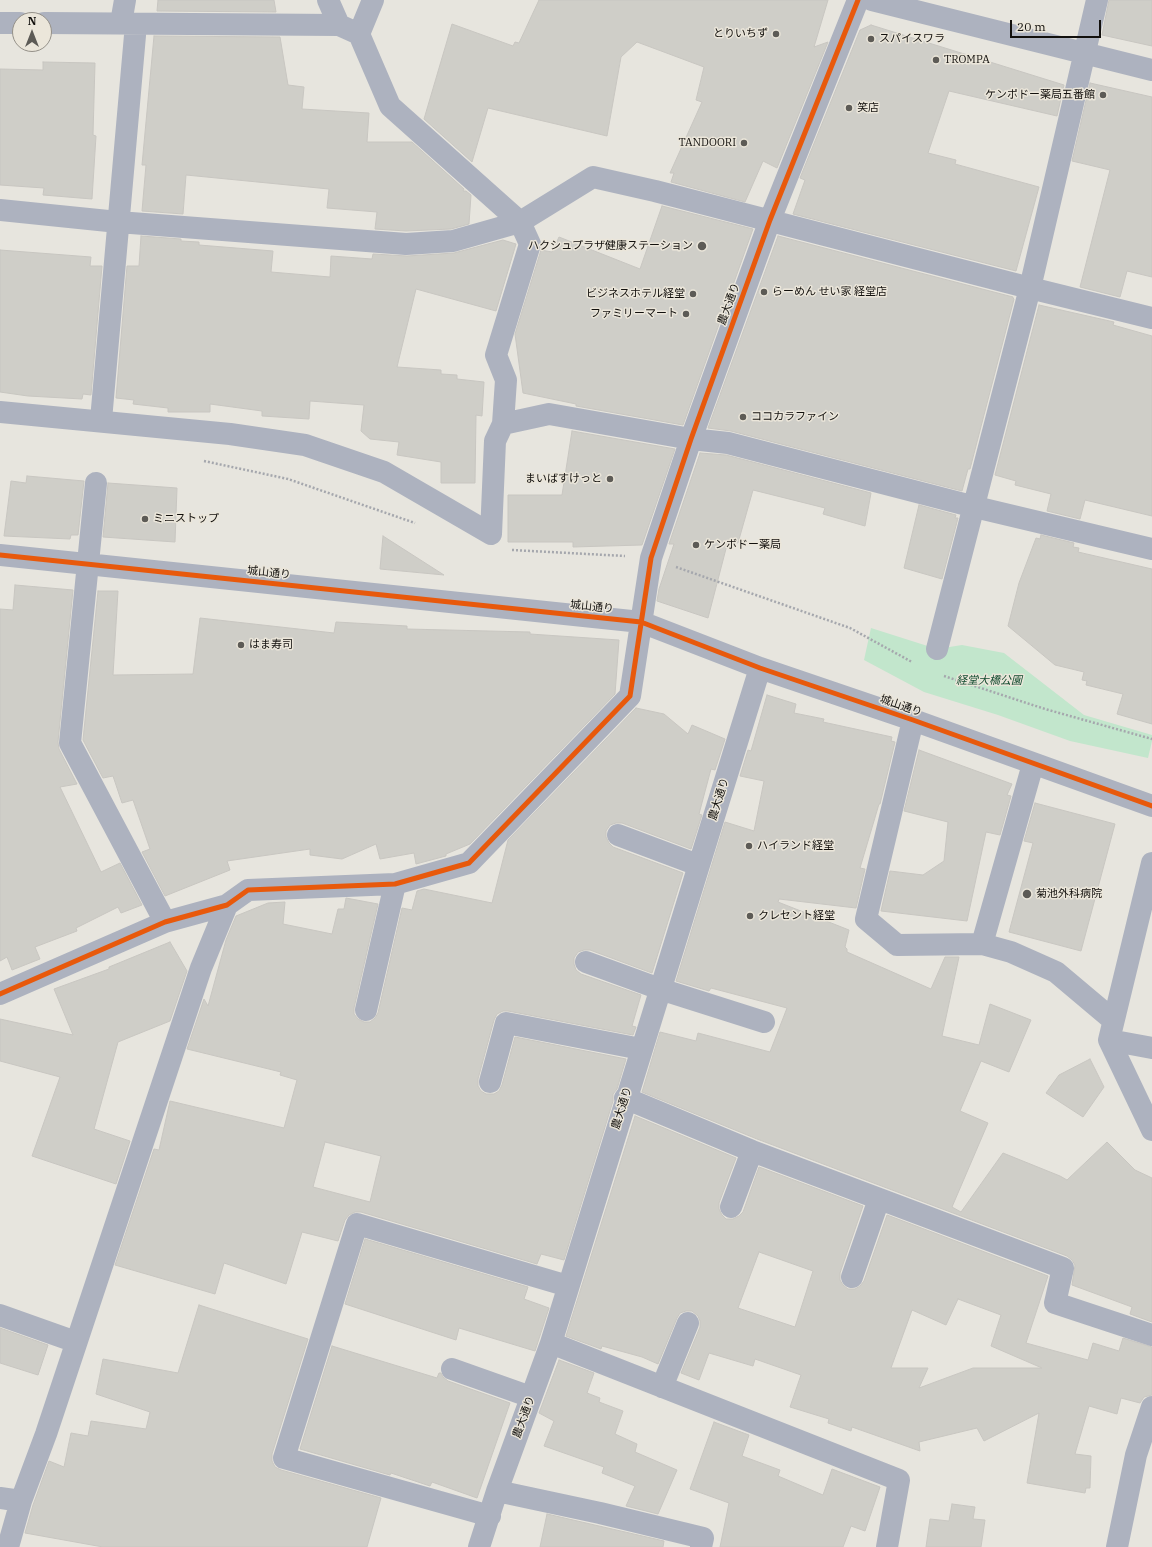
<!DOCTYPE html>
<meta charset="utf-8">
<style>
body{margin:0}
#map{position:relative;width:1152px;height:1547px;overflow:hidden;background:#e7e5de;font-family:"IBM Plex Serif",serif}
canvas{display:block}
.north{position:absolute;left:12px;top:12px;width:40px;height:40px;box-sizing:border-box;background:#ebe6da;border:1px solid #949088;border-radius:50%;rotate:0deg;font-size:11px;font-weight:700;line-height:16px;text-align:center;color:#12100d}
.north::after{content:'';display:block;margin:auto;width:14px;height:18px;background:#5d5b56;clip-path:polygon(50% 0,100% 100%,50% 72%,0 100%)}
.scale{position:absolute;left:1010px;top:20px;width:91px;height:18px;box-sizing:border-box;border:2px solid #12100d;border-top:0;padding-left:5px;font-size:12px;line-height:14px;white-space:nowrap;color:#12100d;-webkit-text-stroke:3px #ebe6da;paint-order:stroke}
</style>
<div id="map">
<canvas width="1152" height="1547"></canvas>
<div class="north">N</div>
<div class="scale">20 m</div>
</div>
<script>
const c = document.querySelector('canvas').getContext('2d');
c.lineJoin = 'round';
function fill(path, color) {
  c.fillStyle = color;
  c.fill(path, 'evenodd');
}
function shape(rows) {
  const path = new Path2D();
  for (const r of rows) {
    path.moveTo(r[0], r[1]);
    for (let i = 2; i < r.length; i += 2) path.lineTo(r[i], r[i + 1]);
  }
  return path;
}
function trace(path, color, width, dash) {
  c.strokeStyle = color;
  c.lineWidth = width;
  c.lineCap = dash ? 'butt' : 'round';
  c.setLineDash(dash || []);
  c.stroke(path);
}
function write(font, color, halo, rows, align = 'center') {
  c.font = font + ' "IBM Plex Serif","Noto Sans JP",serif';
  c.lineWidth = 3;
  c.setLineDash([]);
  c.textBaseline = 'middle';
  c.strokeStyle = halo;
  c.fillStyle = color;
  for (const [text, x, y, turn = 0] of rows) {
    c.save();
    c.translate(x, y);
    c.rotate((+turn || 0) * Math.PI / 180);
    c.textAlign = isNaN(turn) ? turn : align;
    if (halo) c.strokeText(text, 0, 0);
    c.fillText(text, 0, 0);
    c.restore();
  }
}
const green = shape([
 [871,628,937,649,962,645,1004,653,1084,715,1152,735,1152,741,1148,758,1070,741,998,715,924,692,864,660]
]);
const building = shape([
 [158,0,274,0,276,12,157,11,158,0],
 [539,0,828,0,814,47,828,42,777,168,763,161,745,202,671,182,674,173,670,173,702,102,696,100,704,67,637,42,621,57,607,136,488,108,472,162,424,119,452,24,513,46,515,42,519,43,539,0],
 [1109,0,1152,0,1152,46,1102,35,1109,0],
 [871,25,1064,85,1057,116,949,91,928,153,956,160,955,164,1039,187,1016,271,793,214,805,180,800,178,860,30,871,25],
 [154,36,280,37,288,85,304,87,302,109,369,113,367,142,412,142,464,189,463,191,466,191,471,195,469,224,451,229,406,231,375,229,377,212,327,208,329,189,186,175,183,214,142,211,146,165,142,165,154,36],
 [43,62,95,63,93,135,96,136,92,199,43,195,44,188,0,185,0,69,43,70,43,62],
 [1090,83,1152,97,1152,277,1127,271,1120,297,1080,287,1110,170,1072,161,1090,83],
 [662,206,753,229,683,425,576,406,576,404,523,393,515,334,541,250,552,252,559,237,640,269,662,206],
 [141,236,181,239,181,241,199,242,199,245,273,251,271,272,330,277,331,256,372,259,373,254,407,256,454,253,503,240,516,244,496,311,416,289,397,367,441,370,441,374,457,375,457,379,484,382,482,416,476,415,475,483,441,483,441,462,397,455,399,442,370,439,361,431,364,405,310,401,309,419,262,416,262,411,210,404,210,412,168,412,168,408,133,404,134,400,116,398,127,266,139,266,141,236],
 [778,236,1013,297,1013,298,1014,299,970,469,968,469,962,491,731,431,708,428,778,236],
 [0,250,91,257,90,266,102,266,91,395,83,394,82,399,28,396,0,392,0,250],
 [1039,305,1114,322,1113,325,1152,336,1152,516,1085,500,1080,519,1047,511,1051,494,1015,485,1016,481,995,475,1039,305],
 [572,431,675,449,642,545,573,547,573,542,508,542,508,495,562,495,572,431],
 [700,453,726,455,871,493,865,526,823,514,825,508,753,490,738,543,728,541,708,618,657,601,659,589,674,544,669,544,700,453],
 [27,476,84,481,78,535,71,535,70,539,4,536,11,481,26,483,27,476],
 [108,483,177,488,175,542,103,537,108,483],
 [919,505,956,515,955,518,958,518,942,579,904,568,919,505],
 [1041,535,1074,543,1073,547,1079,548,1078,552,1152,569,1152,724,1117,714,1123,694,1086,685,1087,681,1082,680,1084,672,1055,665,1008,626,1019,583,1036,538,1040,539,1041,535],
 [383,536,444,575,380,569,383,536],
 [15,585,73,590,58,742,59,749,77,784,60,787,101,872,120,863,142,905,121,913,118,907,76,928,77,931,35,947,40,959,12,970,7,957,0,961,0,609,13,610,15,585],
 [98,591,118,591,113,675,193,674,200,618,334,633,336,622,407,626,407,629,530,632,530,634,619,640,615,694,470,844,446,854,446,856,416,864,414,853,380,859,376,844,342,859,310,855,310,849,227,861,230,870,165,896,142,852,150,849,133,800,122,803,113,776,103,778,83,740,98,591],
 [767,695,796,704,794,713,824,719,823,722,892,737,891,741,895,742,880,804,879,804,860,868,865,869,856,908,779,899,778,902,849,930,845,947,847,949,847,952,931,989,945,957,959,957,942,1036,979,1045,990,1004,1031,1020,1009,1072,981,1061,960,1111,988,1123,952,1207,961,1212,1003,1153,1060,1176,1067,1180,1107,1142,1135,1170,1152,1178,1152,1322,1130,1314,1132,1307,1072,1285,1075,1265,1072,1260,1067,1256,757,1139,642,1092,660,1032,696,1041,698,1033,770,1052,787,1008,711,988,709,991,676,981,725,822,754,831,764,781,740,776,748,750,751,751,767,695],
 [636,708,664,714,688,734,692,725,725,739,715,770,711,769,699,814,702,815,691,849,622,823,616,823,610,825,606,831,606,837,609,843,613,847,683,873,652,973,590,950,584,950,578,952,574,958,574,964,576,970,581,974,641,995,632,1026,636,1027,633,1035,508,1011,503,1011,497,1014,494,1020,478,1079,478,1086,481,1091,486,1094,494,1094,499,1091,502,1085,515,1037,626,1059,617,1089,613,1094,613,1101,564,1260,541,1254,537,1264,361,1212,355,1212,349,1215,345,1220,338,1241,302,1232,286,1284,224,1263,215,1294,115,1265,154,1149,159,1150,170,1101,284,1128,297,1080,280,1075,281,1072,187,1049,204,999,208,1006,226,940,236,916,268,903,285,902,283,924,332,934,338,909,344,909,346,898,378,904,354,1008,354,1014,358,1019,364,1022,370,1022,375,1018,378,1013,402,908,412,910,417,891,424,889,492,903,508,840,636,708],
 [325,1142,381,1156,370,1202,313,1187,325,1142],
 [919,750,1012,784,1007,795,1011,796,1000,835,986,832,967,921,881,911,890,871,923,875,944,861,948,822,904,811,919,750],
 [1035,803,1115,824,1081,951,1009,932,1033,843,1024,841,1035,803],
 [170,942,187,971,170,1021,118,1042,94,1129,130,1141,116,1184,32,1156,60,1077,0,1061,0,1019,73,1035,54,989,109,969,109,967,170,942],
 [1090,1059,1104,1087,1083,1117,1046,1093,1059,1075,1090,1059],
 [635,1116,736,1158,719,1203,719,1209,722,1215,726,1219,733,1219,739,1216,743,1212,759,1167,863,1206,840,1273,840,1280,843,1285,848,1289,855,1289,860,1286,864,1281,887,1215,1048,1276,1026,1343,1088,1360,1093,1343,1119,1351,1123,1338,1152,1347,1152,1395,1144,1397,1140,1403,1121,1398,1117,1414,1089,1406,1075,1454,1091,1456,1090,1488,1086,1488,1085,1493,1027,1483,1039,1413,984,1441,977,1428,919,1442,920,1451,852,1427,851,1431,828,1423,829,1419,790,1407,801,1375,755,1359,753,1366,709,1353,699,1380,681,1373,700,1327,700,1321,698,1316,692,1311,686,1311,680,1313,677,1318,658,1364,642,1357,602,1346,601,1349,566,1336,635,1116],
 [759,1252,813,1271,795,1327,738,1308,759,1252],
 [958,1299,1001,1315,991,1346,1042,1368,973,1368,919,1388,928,1368,891,1368,912,1310,946,1325,958,1299],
 [365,1239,528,1287,524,1299,549,1308,535,1351,459,1328,456,1340,345,1304,365,1239],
 [199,1305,308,1339,272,1454,272,1461,275,1467,281,1470,381,1498,367,1547,103,1547,25,1533,33,1505,49,1461,64,1467,71,1433,88,1436,91,1421,146,1429,150,1412,96,1394,103,1359,178,1373,199,1305],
 [0,1328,48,1345,38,1375,0,1363,0,1328],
 [332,1346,437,1378,439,1373,441,1373,443,1377,448,1381,510,1403,477,1498,432,1482,430,1486,391,1473,390,1475,300,1449,332,1346],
 [559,1360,594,1373,587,1393,600,1398,599,1402,623,1411,615,1434,637,1444,635,1452,677,1470,658,1514,626,1506,635,1486,602,1473,604,1467,544,1446,554,1421,539,1413,559,1360],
 [714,1422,749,1435,742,1456,780,1470,778,1476,823,1495,832,1469,880,1487,865,1531,851,1526,843,1547,720,1547,729,1503,690,1489,714,1422],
 [952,1504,975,1507,973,1519,985,1520,981,1547,926,1547,930,1519,949,1521,952,1504],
 [547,1514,664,1541,663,1547,540,1547,547,1514]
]);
const path = shape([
 [204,461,288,479,415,523],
 [512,550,625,556],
 [676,567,850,628,912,662],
 [944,676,1045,709,1152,739]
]);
const minor = shape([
 [328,0,339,25],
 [872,0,1152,70],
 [0,23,20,23],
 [121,23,125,0],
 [359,34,373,0],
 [0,210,118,222,406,244,453,241,520,222,593,177,655,191,1030,288,1152,318],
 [0,412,230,434,305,445,384,472,491,534,495,441,503,424,506,380,496,355,530,244,520,222,390,106,359,34,339,25,44,23],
 [101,420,136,24],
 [503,424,549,414,691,439,728,443,975,507,1152,549],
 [96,483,70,743,165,922],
 [0,555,641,622,760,668,913,720,1152,806],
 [937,649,1030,288,1097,0],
 [913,720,866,919,897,945,982,944,1011,952,1056,972,1113,1020],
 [618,835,698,865],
 [1152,863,1109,1040,1152,1130],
 [982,944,1033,764],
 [586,962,660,989,764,1022],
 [0,994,165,922,227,905,248,890,395,884,469,863,630,696,651,558,691,439,770,220,858,0],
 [366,1010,395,884],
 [1109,1040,1152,1048],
 [490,1082,506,1023,641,1049],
 [625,1098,752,1151,1063,1268,1055,1303,1152,1335],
 [731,1207,752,1151],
 [852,1277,879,1199],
 [0,1315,76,1342],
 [551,1343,899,1480,887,1547],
 [452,1369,531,1397],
 [662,1387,688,1323],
 [497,1491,600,1513,703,1538,701,1547],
 [0,1498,21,1501],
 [490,1516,284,1458,357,1224,568,1286],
 [8,1547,21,1501,46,1434,201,968,227,905],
 [479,1547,497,1491,551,1343,760,668],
 [1117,1547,1136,1455,1152,1407]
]);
const cycleway = shape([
 [0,555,641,622,760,668,913,720,1152,806],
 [0,994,165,922,227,905,248,890,395,884,469,863,630,696,651,558,691,439,770,220,858,0]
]);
const markers = [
 [776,34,4,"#5d5b56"],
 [871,39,4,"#5d5b56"],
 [936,60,4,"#5d5b56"],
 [1103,95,4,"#5d5b56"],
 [849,108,4,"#5d5b56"],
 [744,143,4,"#5d5b56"],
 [702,246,5,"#5d5b56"],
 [764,292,4,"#5d5b56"],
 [693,294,4,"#5d5b56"],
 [686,314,4,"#5d5b56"],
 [743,417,4,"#5d5b56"],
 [610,479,4,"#5d5b56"],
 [145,519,4,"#5d5b56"],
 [696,545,4,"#5d5b56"],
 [241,645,4,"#5d5b56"],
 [749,846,4,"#5d5b56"],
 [1027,894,5,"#5d5b56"],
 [750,916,4,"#5d5b56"]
];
const poiNames = [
 ["とりいちず",768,34,"right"],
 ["スパイスワラ",879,39],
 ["TROMPA",944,60],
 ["ケンポドー薬局五番館",1095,95,"right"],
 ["笑店",857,108],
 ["TANDOORI",736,143,"right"],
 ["ハクシュプラザ健康ステーション",693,246,"right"],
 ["らーめん せい家 経堂店",772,292],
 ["ビジネスホテル経堂",685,294,"right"],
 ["ファミリーマート",678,314,"right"],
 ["ココカラファイン",751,417],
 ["まいばすけっと",602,479,"right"],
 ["ミニストップ",153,519],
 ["ケンボドー薬局",704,545],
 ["はま寿司",249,645],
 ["ハイランド経堂",757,846],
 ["菊池外科病院",1036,894],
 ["クレセント経堂",758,916]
];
const streetNames = [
 ["農大通り",729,304,-70],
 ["城山通り",269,573,6],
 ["城山通り",592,607,6],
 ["城山通り",901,706,19],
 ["農大通り",719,799,-73],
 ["農大通り",622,1108,-73],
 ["農大通り",524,1417,-70]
];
const parkNames = [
 ["経堂大橋公園",989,681]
];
fill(green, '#c2e6cc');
fill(building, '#cfcec8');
trace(building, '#c8c6c1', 1);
trace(path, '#a5a7ad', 2.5, [2, 2]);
trace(minor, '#adb2bf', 22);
trace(cycleway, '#e8590c', 5);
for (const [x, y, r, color] of markers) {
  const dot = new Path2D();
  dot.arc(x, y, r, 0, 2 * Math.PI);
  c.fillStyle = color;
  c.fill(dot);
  trace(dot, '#ebe6da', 1.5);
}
write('11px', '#12100d', '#ebe6da', poiNames, 'left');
write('11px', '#12100d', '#ebe6da', streetNames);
write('italic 11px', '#114b2f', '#ebe6da', parkNames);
</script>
